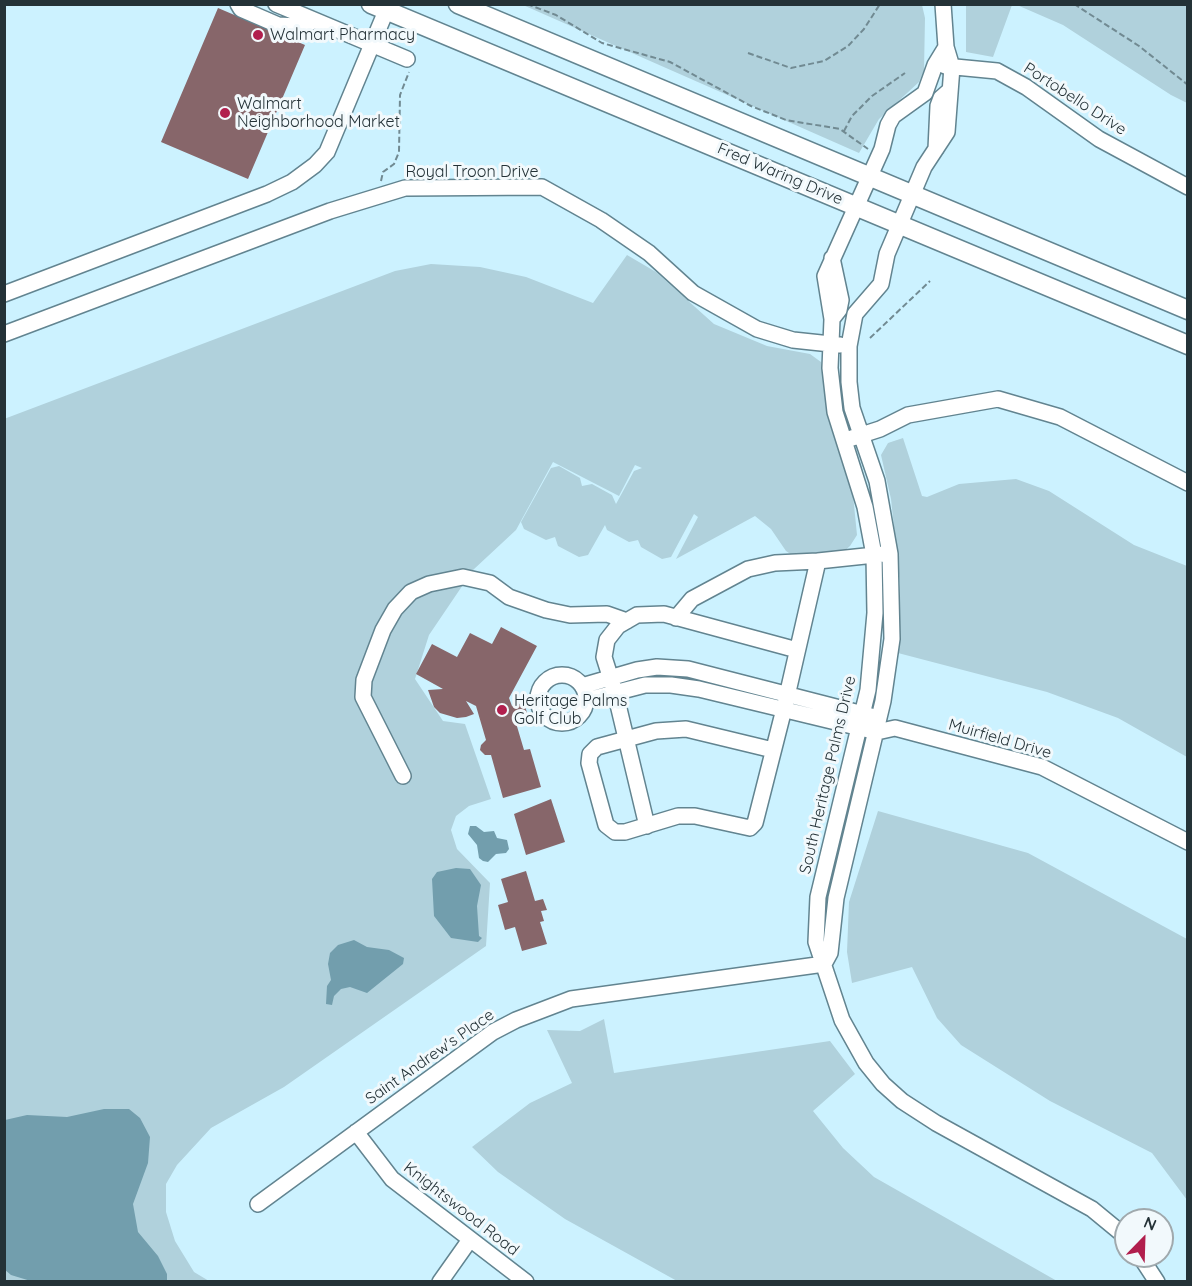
<!DOCTYPE html>
<style>
body{margin:0}
#map{position:relative;width:1192px;height:1286px;overflow:hidden;background:#ccf2ff;font-family:Quicksand,sans-serif}
canvas{display:block}
.frame{position:absolute;inset:0;border:6px solid #243237;pointer-events:none}
.north{position:absolute;left:1114px;top:1208px;width:60px;height:60px;box-sizing:border-box;background:#f2f9fc;border:2px solid #a0a9ad;border-radius:50%;rotate:23deg;font-size:16px;font-weight:700;line-height:24px;text-align:center;color:#243237}
.north::after{content:'';display:block;margin:auto;width:21px;height:27px;background:#b11f4d;clip-path:polygon(50% 0,100% 100%,50% 72%,0 100%)}
</style>
<div id="map">
<canvas width="1192" height="1286"></canvas>
<div class="frame"></div>
<div class="north">N</div>
</div>
<script>
const c = document.querySelector('canvas').getContext('2d');
c.lineJoin = 'round';
function fill(path, color) {
  c.fillStyle = color;
  c.fill(path, 'evenodd');
}
function shape(rows) {
  const path = new Path2D();
  for (const r of rows) {
    if (r.length === 3) {
      path.moveTo(r[0] + r[2], r[1]);
      path.arc(r[0], r[1], r[2], 0, 2 * Math.PI);
      continue;
    }
    path.moveTo(r[0], r[1]);
    for (let i = 2; i < r.length; i += 2) path.lineTo(r[i], r[i + 1]);
  }
  return path;
}
function trace(path, color, width, dash) {
  c.strokeStyle = color;
  c.lineWidth = width;
  c.lineCap = dash ? 'butt' : 'round';
  c.setLineDash(dash || []);
  c.stroke(path);
}
function write(font, color, halo, rows, align = 'center') {
  c.font = font + ' Quicksand,sans-serif';
  c.lineWidth = 6;
  c.setLineDash([]);
  c.textBaseline = 'middle';
  c.strokeStyle = halo;
  c.fillStyle = color;
  for (const [text, x, y, turn = 0] of rows) {
    c.save();
    c.translate(x, y);
    c.rotate((+turn || 0) * Math.PI / 180);
    c.textAlign = isNaN(turn) ? turn : align;
    if (halo) c.strokeText(text, 0, 0);
    c.fillText(text, 0, 0);
    c.restore();
  }
}
const green = shape([
 [523,5,922,5,925,18,924,70,919,82,879,119,859,153],
 [966,5,1012,5,993,57,966,52],
 [1017,5,1187,5,1187,103,1171,95,1063,25],
 [627,255,656,272,714,324,767,346,810,354,821,362,833,433,852,485,857,535,850,546,842,553,792,555,786,551,771,529,755,516,676,559,698,517,694,514,671,557,662,559,641,547,638,540,629,542,607,530,605,525,588,555,579,557,558,546,555,537,546,540,524,529,521,522,551,468,559,466,580,478,582,486,592,484,612,495,616,504,634,471,642,468,635,465,619,496,553,462,516,530,473,570,429,635,415,679,443,721,465,724,491,799,469,806,456,816,451,830,457,849,490,883,486,946,284,1087,211,1128,177,1165,166,1184,166,1212,175,1241,194,1272,209,1281,5,1281,4,419,395,271,431,264,480,267,526,277,593,303],
 [903,438,922,496,927,497,959,484,1016,479,1049,491,1134,545,1187,566,1187,757,1118,718,1047,692,898,653,900,583,891,499,881,455,888,443],
 [878,811,1028,853,1187,939,1187,1200,1152,1153,1050,1101,961,1045,937,1018,912,967,852,983,847,952,849,902],
 [604,1019,614,1073,830,1041,855,1074,813,1111,843,1148,874,1177,1057,1281,677,1281,565,1219,498,1172,472,1147,530,1103,572,1083,547,1030,580,1031]
]);
const water = shape([
 [470,826,476,826,484,832,494,831,497,838,507,840,509,849,506,853,496,854,488,862,483,861,479,858,477,845,468,834],
 [456,868,470,869,481,885,477,906,479,936,482,938,478,942,451,938,434,916,432,879,437,872],
 [354,940,367,947,389,950,404,958,403,964,367,993,350,987,341,989,334,996,332,1005,326,1004,327,986,331,980,328,964,330,953,338,945],
 [104,1109,129,1109,140,1118,150,1137,148,1163,133,1204,138,1232,158,1256,167,1274,167,1281,34,1282,11,1275,4,1269,5,1120,27,1115,67,1117]
]);
const building = shape([
 [218,8,305,45,248,179,161,142],
 [501,627,537,646,509,698,512,706,524,703,529,719,516,723,524,750,530,749,541,787,503,798,491,755,485,755,480,750,481,745,486,740,476,706,466,701,474,714,466,717,457,718,440,713,434,707,428,690,443,689,416,674,432,644,457,657,470,633,492,644],
 [551,799,565,842,526,855,514,814],
 [526,871,535,901,543,899,547,910,541,911,544,921,540,922,547,944,522,951,515,927,505,930,498,905,508,902,501,879]
]);
const path = shape([
 [527,4,556,15,602,43,670,62,751,106,786,120,840,129,868,149],
 [1074,4,1139,46,1188,85],
 [748,53,791,68,824,61,848,46,864,29,880,4],
 [844,131,852,116,872,96,905,73],
 [381,181,383,172,394,164,399,152,400,95,409,72],
 [870,338,930,281]
]);
const minor = shape([
 [238,4,241,9,278,25,297,26,314,21],
 [276,4,407,59],
 [946,47,935,65,925,93,893,116,888,125,882,149,825,276,832,319,830,368,835,412,865,507,874,555,875,613,868,690,818,897,816,942,842,1020,866,1063,883,1084,902,1101,936,1123,1092,1209,1126,1237],
 [945,66,997,71,1026,87,1099,139,1188,187],
 [936,149,938,106,941,98,949,91],
 [832,258,841,300,839,310,832,319],
 [4,294,267,194,292,182,315,165,327,152,386,11],
 [4,334,330,211,405,188,542,187,601,220,649,253,693,293,757,329,793,340,840,345],
 [852,438,880,429,908,415,998,399,1060,417,1188,483],
 [676,618,692,599,748,569,775,563,818,561],
 [562,699,24],
 [582,686,637,670,657,667,688,669,871,716],
 [587,700,645,685,671,685,699,689,877,732,895,728,1042,767,1188,842],
 [773,750,686,729,656,731,597,747,590,754,589,763,606,825,615,832,625,832,678,816,695,816,750,828,755,823,784,709,818,561,884,554],
 [403,776,363,697,364,680,383,630,395,609,411,592,429,584,463,577,490,583,509,597,546,610,570,615,607,614,627,621],
 [647,826,615,692,604,657,607,640,618,626,637,615,664,614,797,650],
 [824,964,830,953,836,898,883,701,892,639,890,554,877,481,852,408,849,382,849,346,855,314,881,284,887,254,924,167,947,132,952,67,946,47,943,4],
 [356,1132,392,1179,526,1282],
 [258,1204,493,1032,516,1020,571,999,824,964],
 [1140,1256,1157,1282],
 [440,1282,469,1241]
]);
const major = shape([
 [371,4,1188,345],
 [458,4,1188,310]
]);
const markers = [
 [258,35,6,"#b11f4d"],
 [225,113,6,"#b11f4d"],
 [502,710,6,"#b11f4d"]
];
const poiNames = [
 ["Walmart Pharmacy",270,35],
 ["Walmart",237,104],
 ["Neighborhood Market",237,122],
 ["Heritage Palms",514,701],
 ["Golf Club",514,719]
];
const streetNames = [
 ["Portobello Drive",1075,99,33],
 ["Royal Troon Drive",472,172],
 ["Fred Waring Drive",780,174,23],
 ["Muirfield Drive",1000,739,16],
 ["South Heritage Palms Drive",828,775,-77],
 ["Saint Andrew's Place",430,1057,-35],
 ["Knightswood Road",461,1209,38]
];
fill(green, '#b0d1dc');
fill(water, '#729ead');
fill(building, '#87666a');
trace(minor, '#628490', 18);
trace(major, '#628490', 21);
trace(path, '#718a92', 2, [6, 3]);
trace(minor, '#fff', 15);
trace(major, '#fff', 18);
for (const [x, y, r, color] of markers) {
  const dot = new Path2D();
  dot.arc(x, y, r, 0, 2 * Math.PI);
  c.fillStyle = color;
  c.fill(dot);
  trace(dot, '#f2f9fc', 2);
}
write('16px', '#243237', '#f2f9fc', poiNames, 'left');
write('16px', '#243237', '#f2f9fc', streetNames);
</script>
